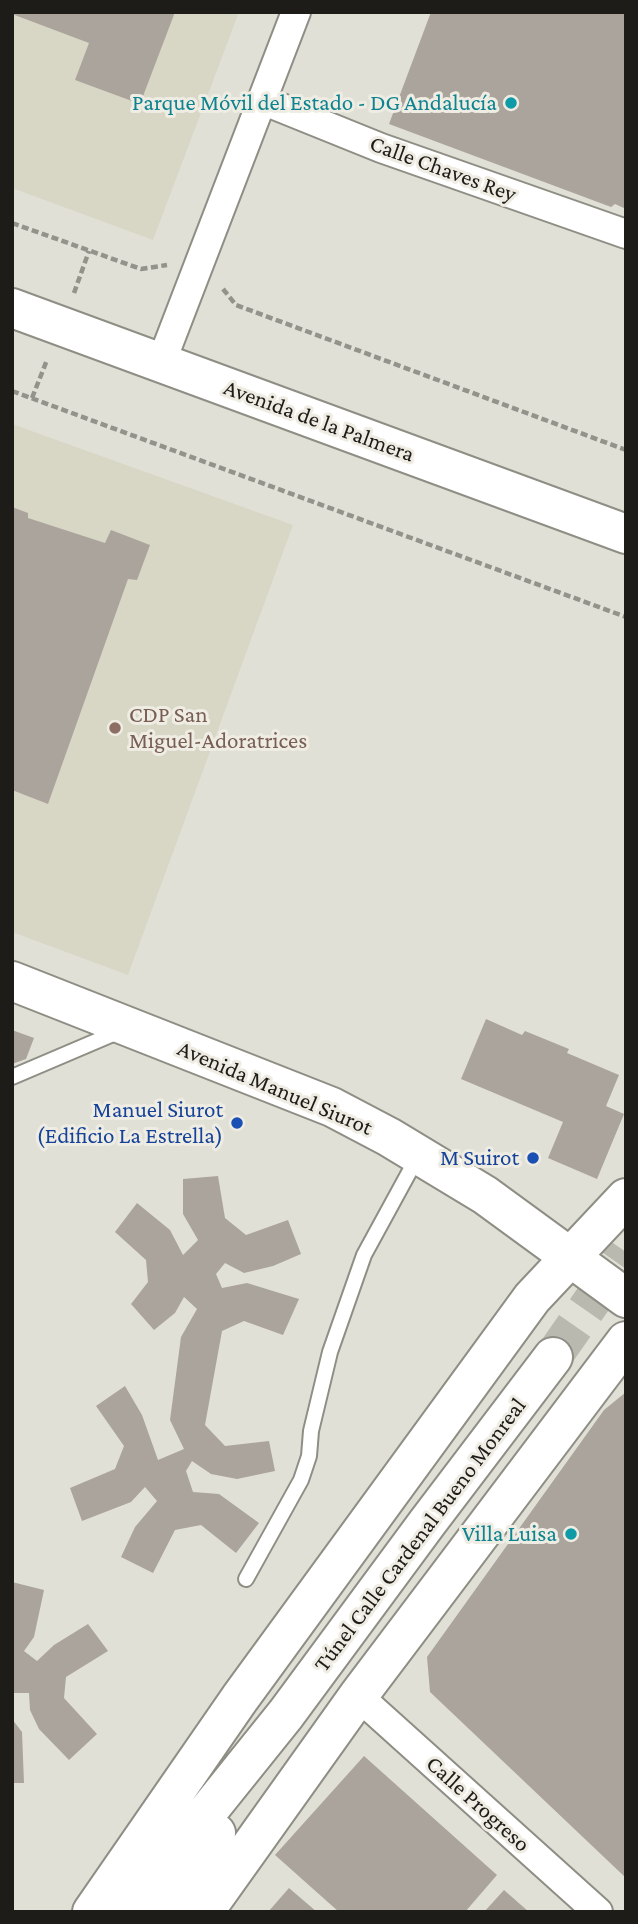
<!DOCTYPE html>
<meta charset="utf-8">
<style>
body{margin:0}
#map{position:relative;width:638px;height:1924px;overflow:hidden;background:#e1e0d6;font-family:"Crimson Pro",serif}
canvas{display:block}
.frame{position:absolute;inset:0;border:14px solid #1d1c19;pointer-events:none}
</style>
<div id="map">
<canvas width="638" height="1924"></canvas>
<div class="frame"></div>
</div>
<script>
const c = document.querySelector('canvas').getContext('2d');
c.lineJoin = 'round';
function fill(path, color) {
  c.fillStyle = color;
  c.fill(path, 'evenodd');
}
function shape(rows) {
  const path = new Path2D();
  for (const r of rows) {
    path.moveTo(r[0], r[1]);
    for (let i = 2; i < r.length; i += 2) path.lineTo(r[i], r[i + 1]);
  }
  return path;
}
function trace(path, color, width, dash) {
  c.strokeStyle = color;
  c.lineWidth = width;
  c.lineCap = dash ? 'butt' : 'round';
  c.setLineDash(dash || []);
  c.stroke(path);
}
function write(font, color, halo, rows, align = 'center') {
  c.font = font + ' "Crimson Pro",serif';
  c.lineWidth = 6;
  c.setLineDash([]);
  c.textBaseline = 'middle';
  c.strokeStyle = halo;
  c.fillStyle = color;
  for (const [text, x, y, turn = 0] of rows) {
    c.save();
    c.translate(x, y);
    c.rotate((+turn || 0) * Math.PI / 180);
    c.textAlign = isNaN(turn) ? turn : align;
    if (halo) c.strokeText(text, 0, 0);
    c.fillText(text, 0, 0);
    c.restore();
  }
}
const built = shape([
 [12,12,239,12,153,240,12,188],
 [12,424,293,525,128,975,12,932]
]);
const building = shape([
 [12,12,175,12,140,104,75,80,89,43,12,14],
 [431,12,626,12,626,209,615,204,611,207,389,124],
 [12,507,28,513,28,518,105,543,111,530,150,545,137,580,128,579,48,804,12,790],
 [486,1019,522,1035,525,1031,569,1049,567,1053,619,1075,606,1106,624,1114,597,1179,548,1158,563,1122,461,1079],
 [12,1030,34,1038,26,1059,12,1064],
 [218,1176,225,1218,246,1235,288,1220,301,1254,273,1266,244,1273,225,1263,216,1274,222,1288,247,1283,299,1299,283,1335,244,1321,222,1331,205,1425,225,1446,269,1441,275,1471,237,1479,211,1474,192,1461,186,1471,193,1492,219,1494,259,1523,236,1553,201,1525,175,1530,153,1573,121,1557,135,1527,157,1501,145,1487,131,1502,82,1521,70,1488,115,1469,124,1446,96,1406,125,1386,142,1415,158,1460,184,1449,170,1420,181,1337,197,1309,184,1297,175,1313,154,1330,131,1304,148,1282,146,1260,115,1232,137,1203,170,1230,183,1255,198,1240,183,1214,183,1179],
 [626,1392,626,1878,430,1692,427,1657,604,1410],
 [12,1582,44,1590,34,1637,24,1651,37,1661,54,1645,88,1624,108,1651,66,1677,64,1698,97,1734,69,1760,39,1729,30,1710,29,1693,12,1693],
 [12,1719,22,1732,24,1783,12,1783],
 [364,1756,497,1875,465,1912,339,1912,275,1855],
 [289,1888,317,1912,268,1912],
 [504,1890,529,1912,484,1912]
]);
const primaryTunnel = shape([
 [553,1357,626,1252]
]);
const path = shape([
 [12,223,141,269,167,265],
 [223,289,236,305,626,450],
 [74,293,89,251],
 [12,391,626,617],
 [32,398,47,360]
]);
const service = shape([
 [12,1077,120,1031],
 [246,1579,301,1480,309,1456,311,1431,330,1352,364,1255,418,1156]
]);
const minor = shape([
 [262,100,381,148,626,234],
 [161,363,296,12],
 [358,1696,598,1912]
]);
const secondary = shape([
 [12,981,332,1107,389,1137,485,1195,626,1298]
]);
const primary = shape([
 [12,308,626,534],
 [92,1912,240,1698,532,1298,626,1198],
 [127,1912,286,1714,427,1523,553,1357],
 [169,1912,216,1833],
 [204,1912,358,1696,626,1341]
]);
const markers = [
 [511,103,7,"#0f9aa8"],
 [115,728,7,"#8d6e63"],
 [237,1123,7,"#1a4fb4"],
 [533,1158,7,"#1a4fb4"],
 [571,1534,7,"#0f9aa8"]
];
const cultureNames = [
 ["Parque Móvil del Estado - DG Andalucía",497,103],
 ["Villa Luisa",557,1534]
];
const streetNames = [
 ["Calle Chaves Rey",443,169,20],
 ["Avenida de la Palmera",319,421,20],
 ["Avenida Manuel Siurot",275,1088,23],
 ["Túnel Calle Cardenal Bueno Monreal",420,1535,-53],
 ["Calle Progreso",478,1804,42]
];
const educationNames = [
 ["CDP San",129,715],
 ["Miguel-Adoratrices",129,741]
];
const transitNames = [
 ["Manuel Siurot",223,1110],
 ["(Edificio La Estrella)",223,1136],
 ["M Suirot",519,1158]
];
fill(built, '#d8d6c5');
fill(building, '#aba49c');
trace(primaryTunnel, '#bab9b0', 38, [38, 19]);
trace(service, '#8f8e85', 18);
trace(minor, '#8f8e85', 32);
trace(secondary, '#8f8e85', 42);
trace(primary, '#8f8e85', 42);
trace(path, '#93928b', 4.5, [7, 3.5]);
trace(service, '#fff', 14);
trace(minor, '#fff', 28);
trace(secondary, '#fff', 38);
trace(primary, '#fff', 38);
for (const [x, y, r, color] of markers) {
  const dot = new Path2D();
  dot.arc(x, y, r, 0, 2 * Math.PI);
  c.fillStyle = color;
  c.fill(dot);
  trace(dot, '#efede3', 2.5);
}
write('23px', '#0d838f', '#efede3', cultureNames, 'right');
write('23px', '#1d1c19', '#efede3', streetNames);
write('23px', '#785e54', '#efede3', educationNames, 'left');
write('23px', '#164399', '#efede3', transitNames, 'right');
</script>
